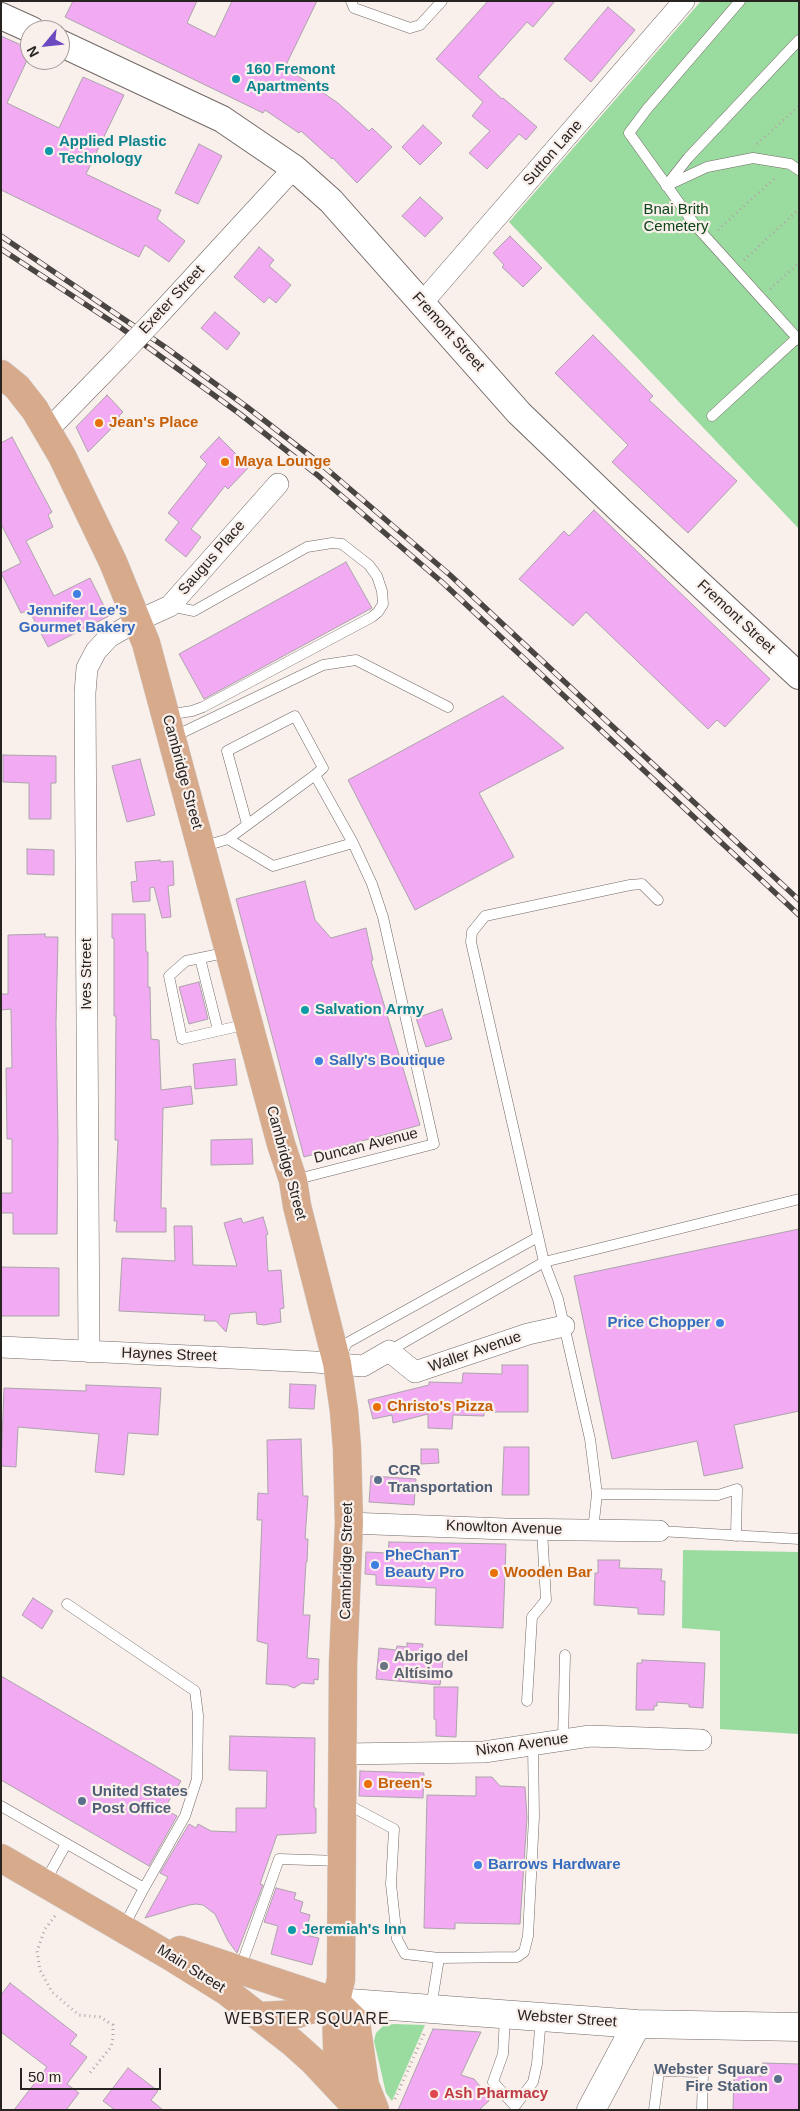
<!DOCTYPE html>
<meta charset="utf-8">
<style>
body{margin:0}
#map{position:relative;width:800px;height:2111px;overflow:hidden;background:#f9efeb;font-family:Helvetica,sans-serif}
canvas{display:block}
.frame{position:absolute;inset:0;border:2px solid #272422;pointer-events:none}
.north{position:absolute;left:20px;top:20px;width:50px;height:50px;box-sizing:border-box;background:#f9efeb;border:1px solid #a59e9b;border-radius:50%;rotate:242deg;font-size:14px;font-weight:700;line-height:20px;text-align:center;color:#272422}
.north::after{content:'';display:block;margin:auto;width:18px;height:22px;background:#6c49c1;clip-path:polygon(50% 0,100% 100%,50% 72%,0 100%)}
.scale{position:absolute;left:20px;top:2068px;width:141px;height:22px;box-sizing:border-box;border:2px solid #272422;border-top:0;padding-left:6px;font-size:15px;line-height:18px;white-space:nowrap;color:#272422;-webkit-text-stroke:4px #f9efeb;paint-order:stroke}
</style>
<div id="map">
<canvas width="800" height="2111"></canvas>
<div class="frame"></div>
<div class="north">N</div>
<div class="scale">50 m</div>
</div>
<script>
const c = document.querySelector('canvas').getContext('2d');
c.lineJoin = 'round';
function fill(path, color) {
  c.fillStyle = color;
  c.fill(path, 'evenodd');
}
function shape(rows) {
  const path = new Path2D();
  for (const r of rows) {
    path.moveTo(r[0], r[1]);
    for (let i = 2; i < r.length; i += 2) path.lineTo(r[i], r[i + 1]);
  }
  return path;
}
function trace(path, color, width, dash) {
  c.strokeStyle = color;
  c.lineWidth = width;
  c.lineCap = dash ? 'butt' : 'round';
  c.setLineDash(dash || []);
  c.stroke(path);
}
function write(font, color, halo, rows, align = 'center') {
  c.font = font + ' Helvetica,sans-serif';
  c.lineWidth = 4.5;
  c.setLineDash([]);
  c.textBaseline = 'middle';
  c.strokeStyle = halo;
  c.fillStyle = color;
  for (const [text, x, y, turn = 0] of rows) {
    c.save();
    c.translate(x, y);
    c.rotate((+turn || 0) * Math.PI / 180);
    c.textAlign = isNaN(turn) ? turn : align;
    if (halo) c.strokeText(text, 0, 0);
    c.fillText(text, 0, 0);
    c.restore();
  }
}
const green = shape([
 [701,1,799,1,799,529,509,222],
 [683,1550,799,1552,799,1734,720,1729,720,1631,682,1628],
 [394,2024,425,2025,392,2101,386,2093,374,2041,376,2033,383,2026]
]);
const building = shape([
 [73,1,197,1,187,23,215,37,232,1,317,1,285,67,338,103,369,131,372,128,392,147,357,183,333,158,332,159,301,131,299,133,265,110,263,113,65,17,73,1],
 [488,1,555,1,533,27,527,22,478,77,502,99,503,98,537,127,526,140,519,134,487,169,469,153,490,131,472,116,483,102,436,59,488,1],
 [608,7,635,30,591,82,564,59,608,7],
 [1,36,30,49,30,54,7,103,59,128,83,77,124,95,86,174,161,210,157,219,185,241,169,262,145,245,139,257,1,190,1,36],
 [423,125,442,143,420,165,402,147,423,125],
 [199,144,222,156,198,204,175,193,199,144],
 [420,197,443,218,425,237,402,216,420,197],
 [510,236,542,268,523,287,502,267,504,265,493,253,510,236],
 [259,247,274,260,269,266,291,285,276,303,269,297,264,303,234,277,259,247],
 [215,312,240,333,227,350,201,328,215,312],
 [593,335,653,396,649,400,737,481,688,533,612,462,628,445,555,373,593,335],
 [107,395,123,412,119,416,121,419,88,452,76,427,107,395],
 [12,437,52,512,48,515,53,527,26,541,54,596,90,578,109,616,48,647,29,610,21,613,1,573,21,563,1,524,1,443,12,437],
 [219,437,249,467,228,489,225,486,191,529,201,537,186,557,165,540,179,522,168,513,207,464,200,457,219,437],
 [594,510,770,679,725,727,717,720,708,729,586,612,573,626,519,579,564,531,569,536,594,510],
 [346,562,372,608,204,699,179,654,346,562],
 [503,696,564,748,479,793,514,857,415,910,348,780,503,696],
 [3,755,56,756,56,783,51,783,51,819,29,819,29,783,3,782,3,755],
 [140,759,155,815,127,822,112,766,140,759],
 [27,849,54,850,54,875,27,874,27,849],
 [160,860,160,862,173,861,174,885,168,886,171,917,162,918,154,887,150,888,150,901,133,902,131,882,137,881,135,862,160,860],
 [305,881,315,920,331,938,366,928,373,960,371,961,420,1125,304,1157,236,899,305,881],
 [112,914,145,914,146,952,148,952,148,987,150,987,151,1039,159,1040,161,1090,191,1086,193,1104,163,1108,161,1208,166,1208,166,1232,116,1232,117,1221,114,1221,118,1140,115,1140,116,1016,114,1016,114,938,112,938,112,914],
 [45,934,45,937,58,937,56,1023,58,1138,57,1234,13,1234,13,1213,1,1213,1,1193,12,1193,12,1139,7,1139,6,1068,12,1068,11,1009,1,1010,1,994,8,994,8,935,45,934],
 [199,982,208,1019,189,1024,179,987,199,982],
 [442,1009,452,1039,426,1047,416,1018,442,1009],
 [235,1059,237,1085,195,1089,193,1064,235,1059],
 [252,1139,253,1164,211,1165,211,1140,252,1139],
 [263,1217,268,1234,266,1235,268,1271,281,1270,284,1308,280,1309,281,1322,264,1325,257,1324,256,1312,230,1314,226,1332,216,1321,204,1321,205,1315,119,1311,122,1258,175,1261,174,1226,192,1226,193,1265,237,1266,224,1223,241,1218,243,1223,263,1217],
 [799,1229,799,1411,734,1425,743,1468,704,1476,697,1441,612,1459,574,1276,799,1229],
 [1,1267,59,1268,59,1316,1,1316,1,1267],
 [502,1365,528,1365,528,1412,484,1412,484,1416,453,1415,452,1429,428,1428,428,1414,393,1423,392,1415,373,1419,368,1400,429,1385,429,1382,462,1383,463,1373,502,1374,502,1365],
 [290,1384,316,1385,314,1409,289,1408,290,1384],
 [86,1385,161,1388,158,1435,128,1433,124,1475,95,1472,99,1434,18,1427,16,1467,1,1466,4,1388,86,1391,86,1385],
 [301,1439,303,1496,308,1496,305,1539,308,1539,307,1562,306,1562,303,1615,310,1615,307,1658,319,1659,318,1680,314,1679,314,1684,302,1683,294,1688,287,1685,266,1684,268,1644,257,1641,262,1520,257,1520,258,1493,268,1494,267,1440,301,1439],
 [504,1447,529,1447,529,1495,502,1495,504,1447],
 [421,1449,438,1449,439,1463,421,1464,421,1449],
 [371,1476,416,1479,414,1505,369,1502,371,1476],
 [389,1542,506,1544,503,1628,435,1625,436,1588,376,1585,376,1575,365,1574,366,1552,388,1553,389,1542],
 [598,1560,620,1560,619,1568,662,1569,661,1581,665,1581,664,1615,638,1614,638,1608,594,1605,595,1573,598,1573,598,1560],
 [33,1598,53,1611,42,1629,22,1615,33,1598],
 [407,1643,423,1644,421,1658,443,1660,440,1685,376,1679,379,1648,396,1650,397,1646,407,1647,407,1643],
 [642,1660,705,1663,703,1708,689,1707,689,1704,657,1702,657,1706,654,1706,654,1710,636,1710,637,1663,642,1663,642,1660],
 [1,1676,181,1781,164,1809,177,1816,149,1866,1,1780,1,1676],
 [434,1687,458,1687,456,1737,436,1736,436,1720,434,1719,434,1687],
 [230,1736,315,1738,314,1808,316,1808,316,1833,277,1835,260,1884,263,1885,237,1953,228,1941,215,1914,203,1905,196,1904,189,1905,145,1918,168,1877,160,1873,189,1824,196,1828,198,1824,211,1831,236,1832,236,1808,266,1808,267,1771,229,1770,230,1736],
 [360,1771,424,1773,423,1798,359,1796,360,1771],
 [476,1777,492,1777,500,1786,525,1787,527,1817,520,1924,455,1923,455,1929,424,1928,427,1795,476,1796,476,1777],
 [276,1888,296,1893,294,1899,303,1902,300,1912,310,1915,305,1935,319,1938,312,1965,271,1954,278,1926,264,1922,276,1888],
 [10,1983,77,2035,70,2044,87,2057,67,2084,79,2093,66,2110,14,2110,47,2067,1,2032,1,1995,10,1983],
 [433,2029,481,2032,461,2075,474,2079,491,2099,479,2110,398,2110,433,2029],
 [763,2063,799,2064,799,2110,733,2110,734,2074,763,2076,763,2063],
 [128,2068,158,2091,151,2100,163,2110,115,2110,103,2101,128,2068]
]);
const path = shape([
 [757,144,799,106],
 [718,230,776,177],
 [744,260,799,209],
 [770,289,799,263],
 [55,1916,45,1929,37,1951,40,1970,52,1992,79,2015,100,2017,113,2025,113,2038,111,2047,89,2074],
 [395,2099,425,2032]
]);
const service = shape([
 [351,1,354,8,410,28,420,25,442,1],
 [740,1,647,109,629,133,695,225,797,338],
 [799,40,688,158,666,186,707,167,753,158,790,164,799,170],
 [712,416,797,338,799,340],
 [167,715,192,711,203,707,372,617,378,612,383,604,382,591,377,576,369,565,342,544,332,543,307,547,194,611,170,606],
 [173,737,323,665,356,660,448,707],
 [228,839,273,866,353,843,315,775],
 [202,847,228,839,315,775,323,768,295,716,227,751,247,824],
 [658,900,642,884,630,885,485,916,472,932,471,942,544,1262,799,1199],
 [229,952,186,961,169,976,182,1039,248,1024],
 [200,958,218,1030],
 [294,1180,434,1144,383,917,372,884,353,843],
 [389,1351,544,1262,558,1299,590,1439,597,1494,593,1530],
 [341,1355,347,1343,538,1237],
 [597,1494,718,1495,737,1489,736,1536],
 [659,1531,799,1539],
 [67,1604,195,1691,198,1715,197,1779,185,1816,144,1888],
 [527,1701,532,1617,546,1600,542,1530],
 [563,1740,565,1655],
 [345,1803,394,1829,391,1884,397,1939,405,1954,439,1958],
 [1,1806,144,1888,123,1928],
 [45,1882,66,1844],
 [240,1969,279,1859,340,1861],
 [431,2008,439,1958,517,1957,524,1952,528,1936,534,1817,533,1743],
 [505,2017,503,2054,493,2082,515,2106,533,2082,537,2064,541,2018],
 [654,2110,659,2071,703,2072,702,2110]
]);
const minor = shape([
 [422,303,684,1],
 [155,319,294,168],
 [48,430,120,356],
 [1,1347,315,1362,363,1366,389,1351,415,1372,528,1334,564,1326],
 [89,1352,85,693,87,668,96,651,109,637,137,621,170,606,278,484],
 [349,1523,505,1529,659,1531],
 [342,1754,484,1752,590,1736,701,1740]
]);
const tertiary = shape([
 [1,16,32,30],
 [60,43,222,119,294,168,331,201,519,413,621,511,799,676]
]);
const secondary = shape([
 [336,2002,637,2024,799,2027],
 [591,2110,637,2024]
]);
const primary = shape([
 [1,374,17,387,35,410,62,456,113,562,146,643,281,1144,293,1180,297,1206,337,1363,344,1411,347,1448,349,1523,343,1664,341,1979,336,2002,338,2087],
 [1,1858,173,1958,226,1991,293,2043,313,2061,359,2110],
 [180,1950,336,2002,356,2022,365,2085,375,2110],
 [261,2016,297,2014,336,2002]
]);
const rail = shape([
 [1,236,165,347,247,407,322,465,450,575,799,900],
 [1,249,120,327,240,414,315,473,443,583,799,915]
]);
const minorBridge = shape([
 [120,356,155,319]
]);
const markers = [
 [236,79,5,"#0f9aa8"],
 [49,151,5,"#0f9aa8"],
 [99,423,5,"#e8710a"],
 [225,462,5,"#e8710a"],
 [77,594,5,"#3f7fe0"],
 [305,1010,5,"#0f9aa8"],
 [319,1061,5,"#3f7fe0"],
 [720,1323,5,"#3f7fe0"],
 [377,1407,5,"#e8710a"],
 [378,1480,5,"#5c6f8a"],
 [375,1565,5,"#3f7fe0"],
 [494,1573,5,"#e8710a"],
 [384,1666,5,"#6b7280"],
 [368,1784,5,"#e8710a"],
 [82,1801,5,"#5c6f8a"],
 [478,1865,5,"#3f7fe0"],
 [292,1930,5,"#0f9aa8"],
 [778,2079,5,"#5c6f8a"],
 [434,2094,5,"#e0444e"]
];
const cultureNames = [
 ["160 Fremont",246,70],
 ["Apartments",246,87],
 ["Applied Plastic",59,142],
 ["Technology",59,159],
 ["Salvation Army",315,1010],
 ["Jeremiah's Inn",302,1930]
];
const streetNames = [
 ["Sutton Lane",553,153,-49],
 ["Exeter Street",172,300,-47],
 ["Fremont Street",448,332,48],
 ["Saugus Place",212,558,-49],
 ["Fremont Street",736,617,43],
 ["Cambridge Street",182,772,75],
 ["Ives Street",87,974,-90],
 ["Duncan Avenue",366,1146,-14],
 ["Cambridge Street",286,1163,75],
 ["Waller Avenue",475,1352,-19],
 ["Haynes Street",169,1355,2],
 ["Knowlton Avenue",504,1528,2],
 ["Cambridge Street",347,1561,-89],
 ["Nixon Avenue",522,1745,-8],
 ["Main Street",191,1969,32],
 ["Webster Street",567,2019,4]
];
const parkNames = [
 ["Bnai Brith",676,210],
 ["Cemetery",676,227]
];
const foodNames = [
 ["Jean's Place",109,423],
 ["Maya Lounge",235,462],
 ["Christo's Pizza",387,1407],
 ["Wooden Bar",504,1573],
 ["Breen's",378,1784]
];
const shopNames = [
 ["Jennifer Lee's",77,611,"center"],
 ["Gourmet Bakery",77,628,"center"],
 ["Sally's Boutique",329,1061],
 ["Price Chopper",710,1323,"right"],
 ["PheChanT",385,1556],
 ["Beauty Pro",385,1573],
 ["Barrows Hardware",488,1865]
];
const serviceNames = [
 ["CCR",388,1471],
 ["Transportation",388,1488],
 ["United States",92,1792],
 ["Post Office",92,1809],
 ["Webster Square",768,2070,"right"],
 ["Fire Station",768,2087,"right"]
];
const worshipNames = [
 ["Abrigo del",394,1657],
 ["Altísimo",394,1674]
];
const healthNames = [
 ["Ash Pharmacy",444,2094]
];
const neighbourhoodNames = [
 ["WEBSTER SQUARE",307,2020]
];
fill(green, '#9adc9f');
fill(building, '#f2aaf3');
trace(building, '#aba4ab', 1);
trace(service, '#716966', 11);
trace(minor, '#716966', 22);
trace(tertiary, '#716966', 28);
trace(secondary, '#716966', 29);
trace(primary, '#cfcfce', 29);
trace(path, '#afa7a4', 3, [1, 4]);
trace(service, '#fff', 10);
trace(minor, '#fff', 21);
trace(tertiary, '#fff', 26);
trace(secondary, '#fff', 28);
trace(primary, '#d7aa8c', 28);
trace(rail, '#494543', 5.5);
trace(rail, '#f9efeb', 4, [11]);
trace(minorBridge, '#716966', 22, []);
trace(minorBridge, '#fff', 21);
for (const [x, y, r, color] of markers) {
  const dot = new Path2D();
  dot.arc(x, y, r, 0, 2 * Math.PI);
  c.fillStyle = color;
  c.fill(dot);
  trace(dot, '#f9efeb', 2);
}
write('bold 15px', '#0d838f', '#f9efeb', cultureNames, 'left');
write('15px', '#272422', '#f9efeb', streetNames);
write('15px', '#0c4518', '#f9efeb', parkNames);
write('bold 15px', '#c56008', '#f9efeb', foodNames, 'left');
write('bold 15px', '#366cbe', '#f9efeb', shopNames, 'left');
write('bold 15px', '#4e5e75', '#f9efeb', serviceNames, 'left');
write('bold 15px', '#5b616d', '#f9efeb', worshipNames, 'left');
write('bold 15px', '#be3a42', '#f9efeb', healthNames, 'left');
c.letterSpacing = '1px';
write('16px', '#272422', '#f9efeb', neighbourhoodNames);
c.letterSpacing = '0px';
</script>
